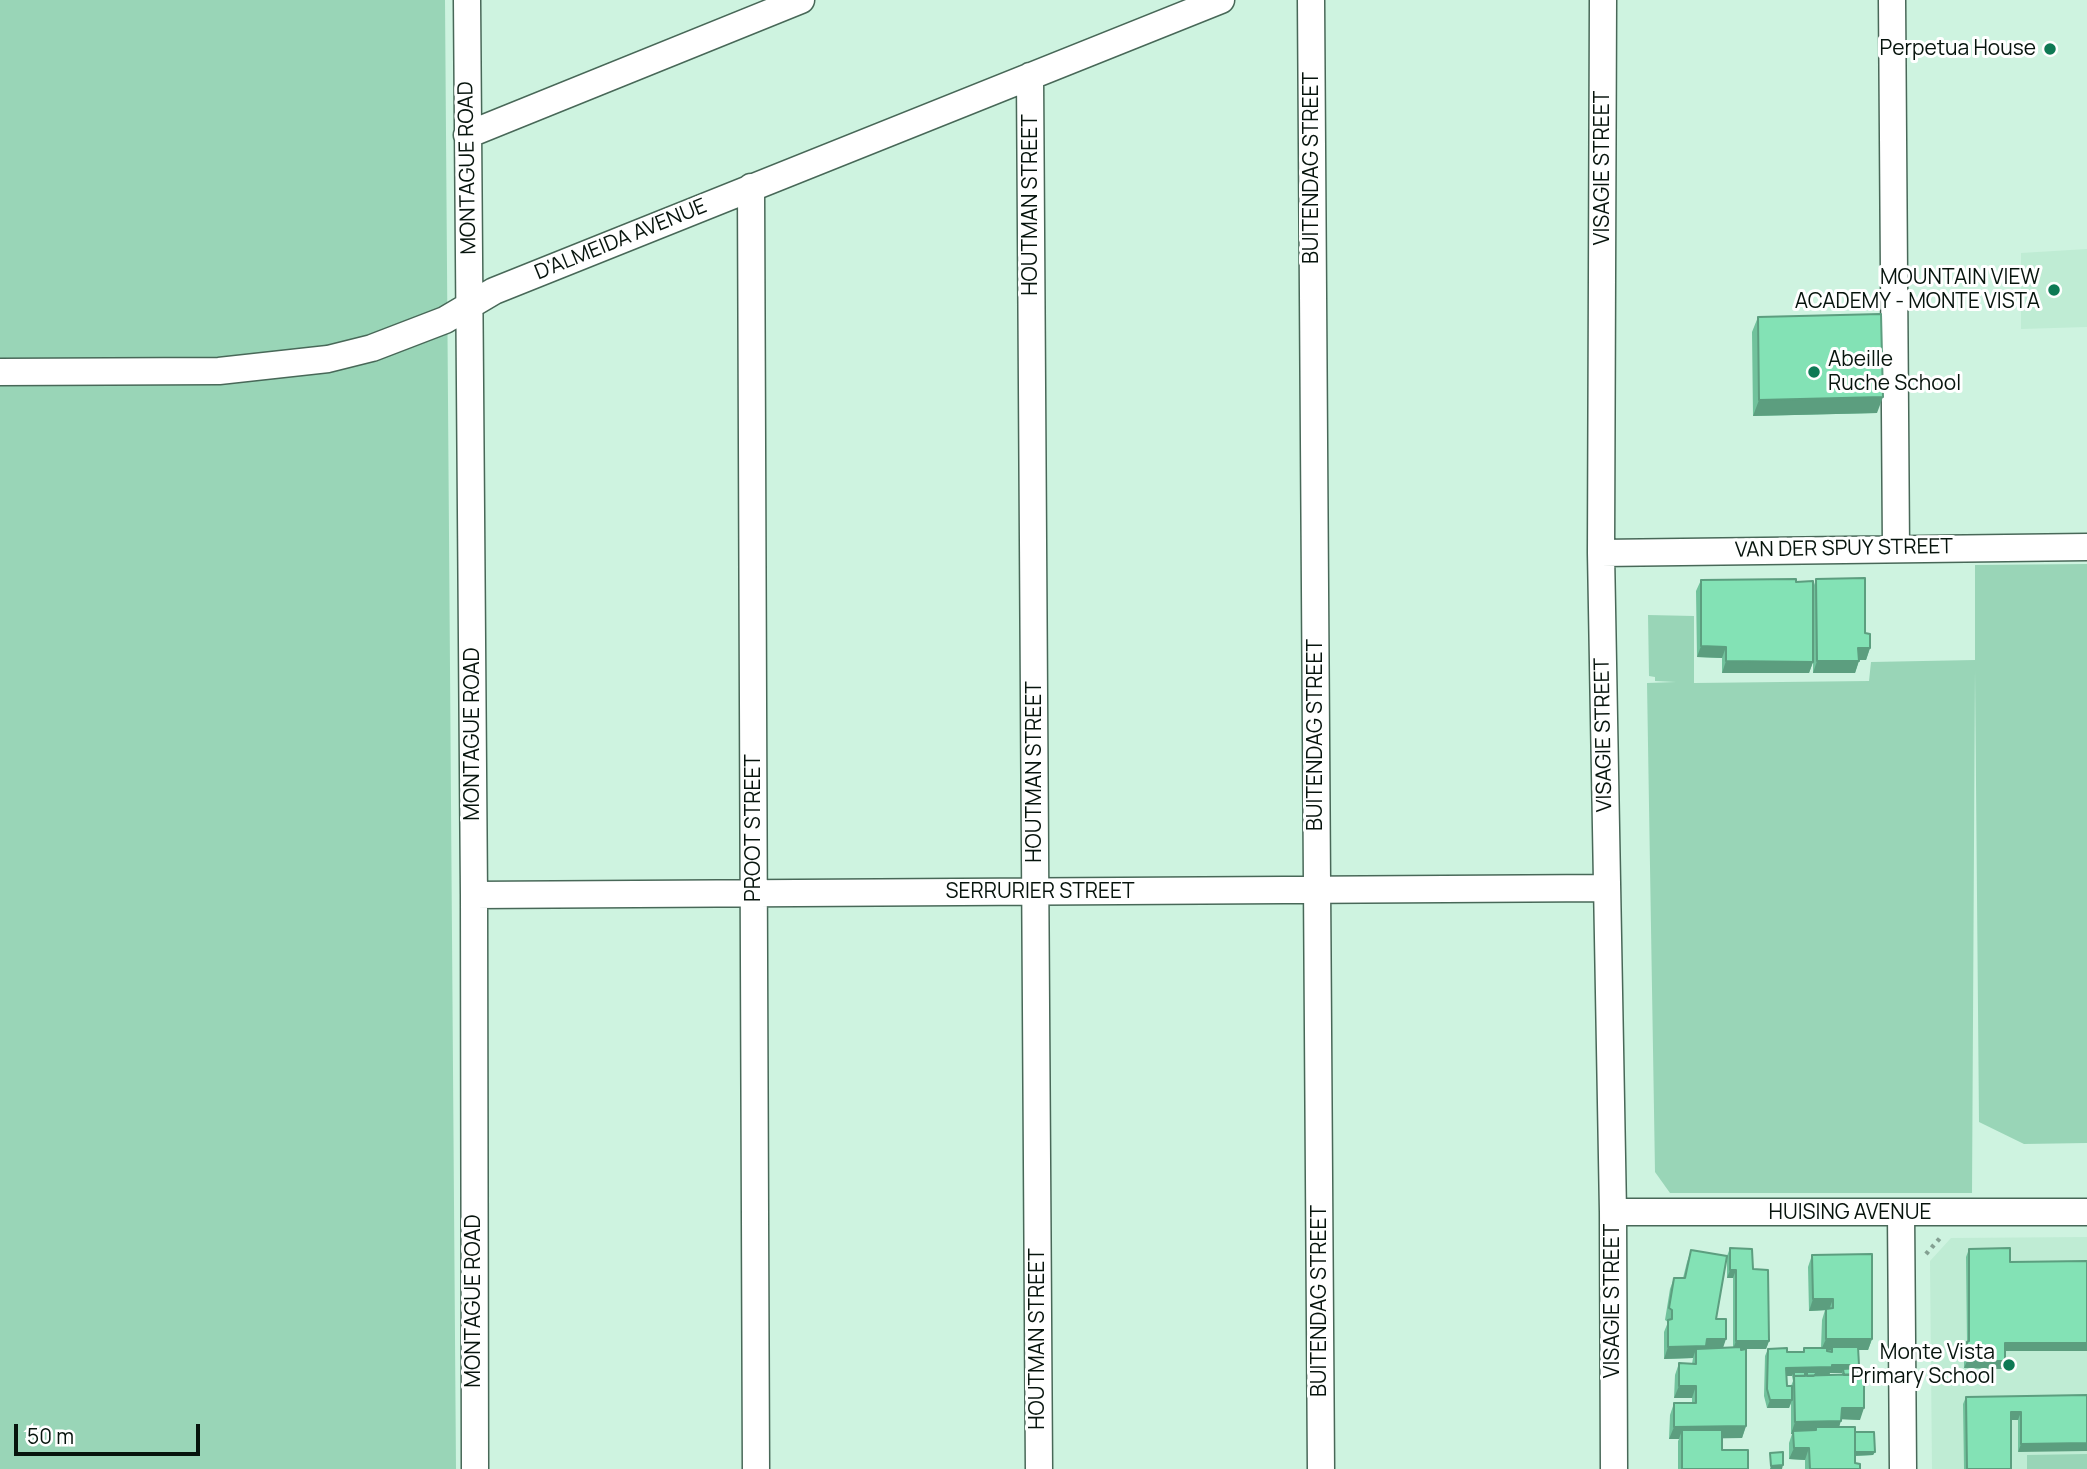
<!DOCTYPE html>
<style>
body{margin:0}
#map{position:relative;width:2087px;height:1469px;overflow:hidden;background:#cef3e0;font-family:Manrope,sans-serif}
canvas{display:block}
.scale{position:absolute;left:14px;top:1424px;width:186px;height:32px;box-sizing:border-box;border:4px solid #07140d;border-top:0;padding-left:9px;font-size:21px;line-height:24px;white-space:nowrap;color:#07140d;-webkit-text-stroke:5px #fff;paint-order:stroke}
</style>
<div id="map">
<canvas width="2087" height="1469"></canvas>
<div class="scale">50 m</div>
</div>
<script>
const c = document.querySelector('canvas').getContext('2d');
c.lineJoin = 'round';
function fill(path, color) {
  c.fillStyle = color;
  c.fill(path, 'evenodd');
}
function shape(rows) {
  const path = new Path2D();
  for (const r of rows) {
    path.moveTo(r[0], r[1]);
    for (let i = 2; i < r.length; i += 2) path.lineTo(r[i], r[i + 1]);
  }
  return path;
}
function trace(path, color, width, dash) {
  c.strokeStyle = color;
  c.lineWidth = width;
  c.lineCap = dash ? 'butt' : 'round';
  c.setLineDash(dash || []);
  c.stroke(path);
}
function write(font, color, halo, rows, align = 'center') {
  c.font = font + ' Manrope,sans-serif';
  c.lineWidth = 6;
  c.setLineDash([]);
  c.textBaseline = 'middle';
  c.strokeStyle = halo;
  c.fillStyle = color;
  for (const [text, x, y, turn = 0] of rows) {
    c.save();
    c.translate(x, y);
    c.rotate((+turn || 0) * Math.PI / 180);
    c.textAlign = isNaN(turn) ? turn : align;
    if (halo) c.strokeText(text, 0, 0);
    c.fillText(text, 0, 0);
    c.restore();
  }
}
const built = shape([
 [2087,249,2087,327,2021,329,2021,253],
 [2087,1237,2087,1469,1932,1469,1930,1261,1951,1238]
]);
const green = shape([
 [0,0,445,0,456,1469,0,1469],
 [2087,564,2087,1143,2024,1144,1979,1122,1975,670,1972,1193,1670,1193,1655,1172,1647,683,1676,682,1655,681,1655,677,1649,676,1648,615,1694,616,1694,683,1869,681,1871,662,1975,660,1975,565],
 [2087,1454,2087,1469,2027,1469,2027,1455]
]);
const path = shape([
 [1926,1254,1941,1237]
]);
const minor = shape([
 [467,0,474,895,475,1469],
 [1311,0,1321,1469],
 [1603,0,1601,553,1613,1212,1614,1469],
 [1892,0,1896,548],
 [1030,76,1039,1469],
 [467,135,801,0],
 [751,187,756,1469],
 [0,372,219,371,328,359,372,348,445,320,494,291,1221,0],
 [1601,553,2087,547],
 [474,895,1607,888],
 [1613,1212,2087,1212],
 [1901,1213,1903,1469]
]);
const wall = shape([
 [1758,317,1877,413,1753,416,1752,332],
 [1816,579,1865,633,1870,648,1866,660,1859,660,1855,673,1813,673,1813,662,1809,673,1722,673,1722,658,1697,657,1696,591,1701,580,1796,582,1813,588],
 [1730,1248,1753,1269,1769,1341,1766,1349,1741,1349,1746,1426,1742,1438,1722,1438,1722,1450,1748,1469,1678,1469,1678,1441,1679,1439,1669,1439,1670,1415,1674,1403,1692,1403,1692,1398,1674,1398,1675,1375,1679,1363,1692,1364,1693,1358,1664,1359,1664,1332,1668,1322,1665,1320,1670,1289,1674,1278,1683,1278,1687,1262,1691,1250,1727,1256],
 [1727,1256,1727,1278,1733,1278,1733,1347,1723,1348,1716,1319],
 [1969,1249,2010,1262,2087,1351,2005,1351,2002,1369,1964,1368,1964,1349,1967,1342,1966,1257],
 [1812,1255,1872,1339,1868,1350,1858,1350,1859,1365,1857,1375,1860,1420,1841,1419,1839,1427,1855,1432,1875,1452,1873,1455,1855,1456,1855,1463,1860,1469,1805,1469,1805,1460,1789,1459,1789,1443,1792,1434,1791,1434,1791,1403,1789,1408,1767,1408,1764,1396,1765,1356,1768,1349,1787,1352,1803,1352,1804,1348,1821,1348,1822,1320,1825,1310,1809,1311,1808,1267],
 [1830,1373,1842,1373,1842,1375,1829,1375],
 [1786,1376,1792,1376,1793,1381,1791,1386,1787,1386],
 [2087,1395,2018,1452,2018,1420,2011,1420,2011,1469,1964,1469,1963,1404,1966,1397]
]);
const shadedWall = shape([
 [1883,397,1877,413,1753,416,1759,400],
 [1701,646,1726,647,1722,658,1697,657],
 [1858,648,1870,648,1866,660,1854,660],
 [1726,661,1813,662,1809,673,1722,673],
 [1817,661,1859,661,1855,673,1813,673],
 [1730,1270,1736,1270,1733,1278,1727,1278],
 [1813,1299,1833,1299,1829,1310,1809,1311],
 [1707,1339,1726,1339,1722,1351,1696,1349,1693,1358,1664,1359,1668,1347],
 [1826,1339,1872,1339,1868,1350,1832,1350,1832,1347,1831,1350,1821,1350],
 [1736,1341,1769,1341,1766,1349,1733,1349],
 [2005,1343,2087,1343,2087,1351,2003,1351],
 [1967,1361,2005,1361,2002,1369,1964,1368],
 [1832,1365,1859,1365,1856,1372,1843,1369,1842,1373,1830,1373,1829,1375,1806,1387,1807,1372,1806,1376,1794,1372,1792,1376,1783,1376,1786,1368],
 [1679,1386,1696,1386,1692,1398,1674,1398],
 [1770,1400,1792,1400,1789,1408,1767,1408],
 [1842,1408,1864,1408,1860,1420,1837,1419],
 [2011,1412,2021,1412,2018,1420,2008,1420],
 [1841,1421,1837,1433,1816,1430,1816,1427,1813,1434,1793,1431,1792,1434,1791,1434,1795,1422],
 [1746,1426,1742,1438,1682,1439,1682,1430,1679,1439,1669,1439,1674,1427],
 [2087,1443,2087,1451,2018,1452,2021,1444],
 [1794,1448,1809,1448,1805,1460,1789,1459],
 [1852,1452,1875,1452,1873,1455,1851,1456],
 [1783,1465,1782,1469,1770,1469,1771,1466]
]);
const building = shape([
 [1881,314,1883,397,1759,400,1758,317,1881,314],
 [1865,578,1865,633,1870,634,1870,648,1858,648,1859,661,1817,661,1816,579,1865,578],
 [1796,579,1796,582,1813,581,1813,662,1726,661,1726,647,1701,646,1701,580,1796,579],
 [1730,1248,1752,1249,1753,1269,1768,1270,1769,1341,1736,1341,1736,1270,1730,1270,1730,1248],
 [2010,1248,2010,1262,2087,1261,2087,1343,2005,1343,2005,1361,1967,1361,1967,1342,1969,1341,1969,1249,2010,1248],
 [1691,1250,1727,1256,1716,1319,1726,1319,1726,1339,1707,1339,1706,1346,1668,1347,1668,1320,1672,1319,1672,1310,1669,1308,1674,1278,1685,1278,1691,1250],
 [1872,1254,1872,1339,1826,1339,1826,1309,1833,1308,1833,1299,1813,1299,1812,1255,1872,1254],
 [1741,1347,1741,1350,1746,1349,1746,1426,1674,1427,1674,1403,1696,1403,1696,1386,1679,1386,1679,1363,1696,1364,1696,1349,1741,1347],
 [1832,1347,1858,1347,1859,1365,1832,1365,1832,1367,1786,1368,1787,1386,1792,1386,1792,1400,1770,1400,1767,1389,1768,1349,1787,1348,1787,1352,1804,1352,1804,1348,1827,1348,1827,1351,1832,1352,1832,1347],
 [1857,1368,1857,1375,1844,1375,1843,1369,1857,1368],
 [1794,1372,1805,1372,1805,1376,1794,1376,1794,1378,1794,1372],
 [1807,1372,1817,1372,1814,1376,1807,1376,1807,1372],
 [1864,1374,1864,1408,1842,1408,1841,1421,1795,1422,1794,1376,1864,1374],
 [2087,1395,2087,1443,2021,1444,2021,1412,2011,1412,2011,1469,1967,1469,1966,1397,2087,1395],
 [1816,1427,1855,1427,1855,1463,1860,1464,1860,1469,1810,1469,1809,1448,1794,1448,1793,1431,1816,1430,1816,1427],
 [1682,1430,1722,1430,1722,1450,1748,1450,1748,1469,1682,1469,1682,1430],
 [1855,1432,1874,1432,1875,1452,1855,1452,1855,1432],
 [1783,1452,1783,1465,1771,1466,1770,1453,1783,1452]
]);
const markers = [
 [2050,49,7,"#0e7954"],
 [2054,290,7,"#0e7954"],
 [1814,372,7,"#0e7954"],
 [2009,1365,7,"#0e7954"]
];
const poiNames = [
 ["Perpetua House",2036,49],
 ["MOUNTAIN VIEW",2040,278],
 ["ACADEMY - MONTE VISTA",2040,302],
 ["Abeille",1828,360,"left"],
 ["Ruche School",1828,384,"left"],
 ["Monte Vista",1995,1353],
 ["Primary School",1995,1377]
];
const streetNames = [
 ["MONTAGUE ROAD",468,168,-91],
 ["BUITENDAG STREET",1312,168,-90],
 ["VISAGIE STREET",1603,168,-90],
 ["HOUTMAN STREET",1031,205,-90],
 ["D'ALMEIDA AVENUE",621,240,-22],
 ["VAN DER SPUY STREET",1844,549,-1],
 ["MONTAGUE ROAD",473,734,-90],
 ["BUITENDAG STREET",1316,735,-90],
 ["VISAGIE STREET",1604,735,-91],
 ["HOUTMAN STREET",1035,772,-90],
 ["PROOT STREET",754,828,-90],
 ["SERRURIER STREET",1040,892],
 ["HUISING AVENUE",1850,1213],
 ["MONTAGUE ROAD",474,1301,-90],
 ["BUITENDAG STREET",1320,1301,-90],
 ["VISAGIE STREET",1613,1301,-90],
 ["HOUTMAN STREET",1038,1339,-90]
];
fill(built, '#bfecd4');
fill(green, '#99d5b7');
trace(minor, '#486858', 29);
trace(path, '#84a092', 4.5, [3.5, 5]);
trace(minor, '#fff', 26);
fill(wall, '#71c29c');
fill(shadedWall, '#5c9e7f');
fill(building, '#83e2b5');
trace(building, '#5c9e7f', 2);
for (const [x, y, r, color] of markers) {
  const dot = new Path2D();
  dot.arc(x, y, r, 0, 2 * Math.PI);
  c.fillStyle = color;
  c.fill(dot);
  trace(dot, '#fff', 2.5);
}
write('21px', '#07140d', '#fff', poiNames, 'right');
write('21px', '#07140d', '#fff', streetNames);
</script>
